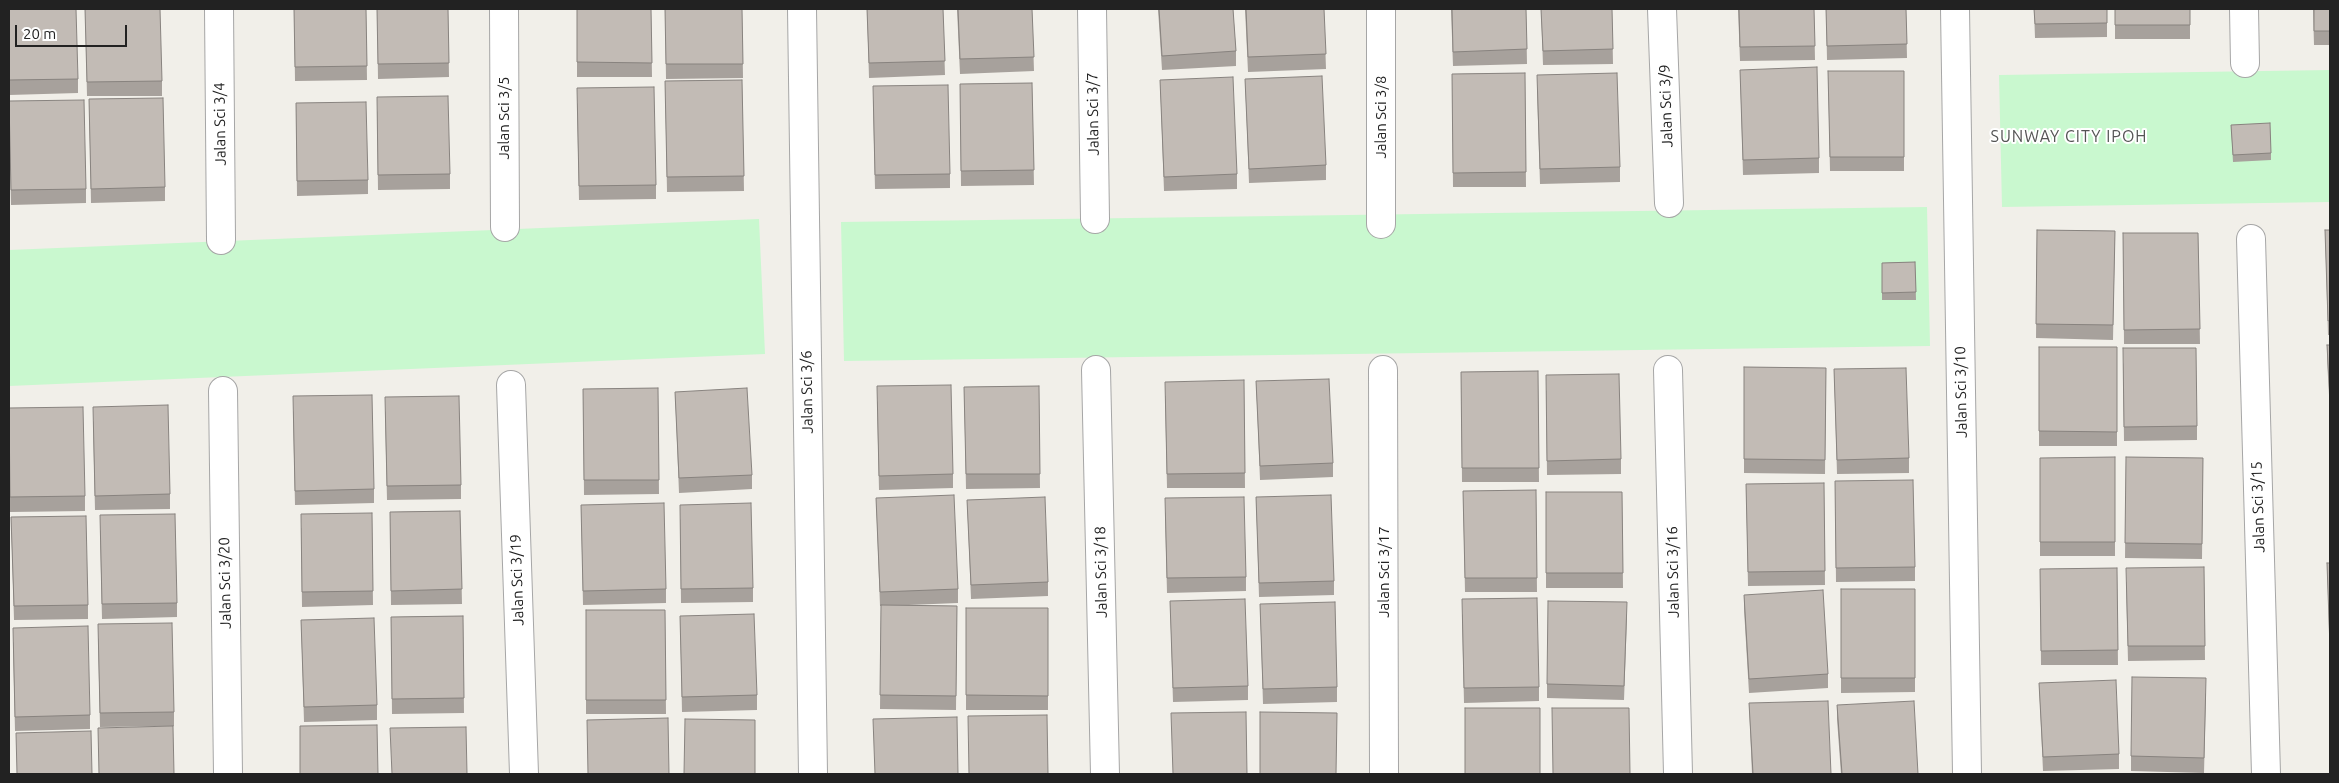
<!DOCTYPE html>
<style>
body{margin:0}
#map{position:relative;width:2339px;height:783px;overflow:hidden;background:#f1efe9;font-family:Ubuntu,sans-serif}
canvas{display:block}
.frame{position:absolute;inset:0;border:10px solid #222;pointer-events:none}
.scale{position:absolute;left:15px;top:25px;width:112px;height:22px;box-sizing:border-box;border:2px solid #222;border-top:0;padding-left:6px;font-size:15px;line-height:18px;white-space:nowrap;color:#222;-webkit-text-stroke:4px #fff;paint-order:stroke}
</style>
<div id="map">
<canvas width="2339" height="783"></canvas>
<div class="frame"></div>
<div class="scale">20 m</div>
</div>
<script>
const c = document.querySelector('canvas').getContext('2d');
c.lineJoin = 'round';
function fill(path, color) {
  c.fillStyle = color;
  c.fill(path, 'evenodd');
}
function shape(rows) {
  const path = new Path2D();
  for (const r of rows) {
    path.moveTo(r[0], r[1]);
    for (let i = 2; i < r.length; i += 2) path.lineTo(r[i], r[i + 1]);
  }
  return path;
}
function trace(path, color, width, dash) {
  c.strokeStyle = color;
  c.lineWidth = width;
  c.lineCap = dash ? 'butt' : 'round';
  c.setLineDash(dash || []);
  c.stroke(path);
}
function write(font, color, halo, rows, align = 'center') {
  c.font = font + ' Ubuntu,sans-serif';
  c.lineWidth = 4;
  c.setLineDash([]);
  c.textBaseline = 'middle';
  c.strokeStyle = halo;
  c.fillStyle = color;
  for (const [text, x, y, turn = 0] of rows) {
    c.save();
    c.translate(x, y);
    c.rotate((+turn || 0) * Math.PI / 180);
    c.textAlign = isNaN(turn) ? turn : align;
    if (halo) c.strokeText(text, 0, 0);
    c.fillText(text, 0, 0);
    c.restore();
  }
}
const park = shape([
 [2330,70,2330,202,2002,207,1999,75],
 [1927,207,1930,346,844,361,841,222],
 [759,219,765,354,9,386,9,250]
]);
const minor = shape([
 [219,9,221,240],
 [504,9,505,227],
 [802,9,813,774],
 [1092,9,1095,219],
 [1662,9,1669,203],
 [1955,9,1967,774],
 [2244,9,2245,63],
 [1381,224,1381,9],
 [2251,239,2266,774],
 [1096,370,1105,774],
 [1383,370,1384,774],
 [1668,370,1678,774],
 [511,385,524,774],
 [223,391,228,774]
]);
const wall = shape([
 [9,9,78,79,78,93,9,95],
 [85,9,162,81,162,96,87,96],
 [294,9,366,9,367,80,295,81],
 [377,9,448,9,449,77,378,79],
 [577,9,651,9,652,77,577,77],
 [665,9,742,9,743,78,666,79],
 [867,9,943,9,945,75,869,78],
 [957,9,1032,9,1034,71,960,74],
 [1158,9,1233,9,1236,51,1236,66,1162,70],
 [1245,9,1324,9,1326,69,1248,72],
 [1451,9,1526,9,1527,64,1453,66],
 [1541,9,1612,9,1613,64,1543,65],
 [1738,9,1814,9,1815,60,1740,61],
 [1826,9,1906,9,1907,58,1827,60],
 [2034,9,2107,9,2107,37,2035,38],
 [2115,9,2190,9,2190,39,2115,39],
 [2313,9,2330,9,2330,45,2314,45],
 [1740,70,1819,158,1819,173,1743,175],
 [1828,71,1904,71,1904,171,1830,171],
 [1525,73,1526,187,1453,187,1452,74],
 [1245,79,1326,165,1326,180,1249,183],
 [742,80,744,191,667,192,665,81],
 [1160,80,1237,174,1237,189,1164,191],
 [1032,83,1034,185,961,186,960,84],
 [1537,89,1620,167,1620,182,1540,184],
 [89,99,165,187,165,201,91,203],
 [873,100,950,174,950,188,875,189],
 [296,103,368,180,368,194,297,196],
 [577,103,656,185,656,199,579,200],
 [377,111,450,174,450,189,378,190],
 [9,116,86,189,86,203,11,205],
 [2231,125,2271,153,2271,160,2233,162],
 [2037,230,2115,231,2113,340,2036,338],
 [2325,230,2330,230,2330,335,2328,335],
 [2123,233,2198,233,2200,344,2124,344],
 [1915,262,1916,300,1882,300,1882,263],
 [2327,345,2330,345,2330,413,2327,359],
 [2039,347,2117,347,2117,446,2039,446],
 [2123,363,2197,426,2197,440,2124,441],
 [1744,367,1826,368,1825,474,1744,473],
 [1834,369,1909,458,1909,473,1837,474],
 [1538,371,1539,482,1462,482,1461,372],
 [1244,380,1245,488,1167,488,1165,396],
 [1256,381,1333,463,1333,477,1260,480],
 [1039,386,1040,488,966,489,964,387],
 [658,388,659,494,584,495,583,389],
 [1546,390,1621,459,1621,474,1547,475],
 [675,392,752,475,752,489,679,493],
 [877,401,953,474,953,488,879,490],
 [293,411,374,489,374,503,295,505],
 [385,411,461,485,461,499,387,500],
 [93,421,170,494,170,509,95,510],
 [9,433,85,496,85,511,10,512],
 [2115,457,2115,556,2040,556,2040,458],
 [2126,457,2203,458,2202,559,2125,558],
 [1835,481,1915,567,1915,581,1836,582],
 [1824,483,1825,585,1748,586,1746,484],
 [1536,490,1537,592,1465,592,1463,491],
 [1546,492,1622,492,1623,588,1546,588],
 [1256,497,1334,581,1334,595,1259,597],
 [876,498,958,589,958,603,909,605,957,606,956,710,880,709,881,606,880,606],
 [967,500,1048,582,1048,596,971,599],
 [581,505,666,589,666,603,583,605],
 [460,511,462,604,391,605,390,512],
 [1165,512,1246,577,1246,591,1167,593],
 [372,513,373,605,302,607,301,528],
 [11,517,88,605,88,619,14,620],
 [680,519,753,588,753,602,681,603],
 [100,530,177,603,177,617,102,619],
 [2327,563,2330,563,2330,662],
 [2204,567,2205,660,2128,661,2126,582],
 [2117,568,2118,665,2041,665,2040,569],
 [1841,589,1915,589,1915,692,1841,693],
 [1744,595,1828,674,1828,688,1749,693,1744,609],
 [1170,601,1248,686,1248,700,1173,702],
 [1260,604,1337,687,1337,702,1263,704],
 [966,608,1048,608,1048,710,966,710],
 [586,610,665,610,666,714,586,714],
 [1462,614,1539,687,1539,701,1464,703],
 [463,616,464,713,392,714,391,617],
 [680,616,757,695,757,710,682,712],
 [1627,617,1624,700,1547,698,1547,684],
 [301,620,377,705,377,720,304,722],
 [98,638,174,712,174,726,100,727],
 [13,642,90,715,90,729,15,731],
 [2039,683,2119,754,2119,769,2043,771],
 [2206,693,2204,773,2131,771,2131,756],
 [1749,703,1831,774,1752,774],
 [1837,705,1918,774,1841,774,1837,719]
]);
const building = shape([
 [9,9,76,9,78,79,9,80,9,9],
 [85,9,160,9,162,81,87,82,85,9],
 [294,9,366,9,367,66,295,67,294,9],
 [377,9,448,9,449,63,378,64,377,9],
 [577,9,651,9,652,63,577,62,577,9],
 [665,9,742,9,743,64,666,64,665,9],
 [867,9,943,9,945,61,869,63,867,9],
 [958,9,1032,9,1034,57,960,59,958,9],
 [1159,9,1233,9,1236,51,1162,56,1159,9],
 [1246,9,1324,9,1326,54,1248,57,1246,9],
 [1452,9,1526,9,1527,49,1453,52,1452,9],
 [1541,9,1612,9,1613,49,1543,51,1541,9],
 [1739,9,1814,9,1815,46,1740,47,1739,9],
 [1826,9,1906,9,1907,44,1827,46,1826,9],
 [2034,9,2107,9,2107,23,2035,24,2034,9],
 [2115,9,2190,9,2190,25,2115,25,2115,9],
 [2314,9,2330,9,2330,31,2314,31,2314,9],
 [1817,67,1819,158,1743,160,1740,70,1817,67],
 [1828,71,1904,71,1904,157,1830,157,1828,71],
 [1525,73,1526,172,1453,173,1452,74,1525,73],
 [1617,73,1620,167,1540,169,1537,75,1617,73],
 [1322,76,1326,165,1249,169,1245,79,1322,76],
 [1233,77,1237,174,1164,177,1160,80,1233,77],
 [742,80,744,176,667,177,665,81,742,80],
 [1032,83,1034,170,961,171,960,84,1032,83],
 [948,85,950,174,875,175,873,86,948,85],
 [654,87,656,185,579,186,577,88,654,87],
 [448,96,450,174,378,175,377,97,448,96],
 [163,98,165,187,91,189,89,99,163,98],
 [84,100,86,189,11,190,9,101,84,100],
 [366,102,368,180,297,181,296,103,366,102],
 [2270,123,2271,153,2233,155,2231,125,2270,123],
 [2037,230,2115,231,2113,325,2036,324,2037,230],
 [2325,230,2330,230,2330,320,2328,321,2325,230],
 [2123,233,2198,233,2200,329,2124,330,2123,233],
 [1915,262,1916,292,1882,293,1882,263,1915,262],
 [2327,345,2330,345,2330,399,2327,345],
 [2039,347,2117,347,2117,432,2039,431,2039,347],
 [2123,348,2196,348,2197,426,2124,427,2123,348],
 [1744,367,1826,368,1825,460,1744,459,1744,367],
 [1906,368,1909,458,1837,460,1834,369,1906,368],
 [1538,371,1539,468,1462,468,1461,372,1538,371],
 [1619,374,1621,459,1547,461,1546,375,1619,374],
 [1329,379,1333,463,1260,466,1256,381,1329,379],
 [1244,380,1245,473,1167,474,1165,382,1244,380],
 [951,385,953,474,879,476,877,386,951,385],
 [1039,386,1040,474,966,474,964,387,1039,386],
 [658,388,659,480,584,480,583,389,658,388],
 [747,388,752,475,679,478,675,392,747,388],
 [372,395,374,489,295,491,293,396,372,395],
 [459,396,461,485,387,486,385,397,459,396],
 [168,405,170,494,95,496,93,407,168,405],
 [83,407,85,496,10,497,9,408,83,407],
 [2115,457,2115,542,2040,542,2040,458,2115,457],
 [2126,457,2203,458,2202,544,2125,543,2126,457],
 [1913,480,1915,567,1836,568,1835,481,1913,480],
 [1824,483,1825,571,1748,572,1746,484,1824,483],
 [1536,490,1537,578,1465,578,1463,491,1536,490],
 [1546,492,1622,492,1623,573,1546,573,1546,492],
 [954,495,958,589,880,592,876,498,954,495],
 [1331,495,1334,581,1259,583,1256,497,1331,495],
 [1045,497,1048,582,971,585,967,500,1045,497],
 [1244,497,1246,577,1167,578,1165,498,1244,497],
 [664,503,666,589,583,591,581,505,664,503],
 [751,503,753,588,681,589,680,505,751,503],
 [460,511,462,589,391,591,390,512,460,511],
 [372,513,373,591,302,592,301,514,372,513],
 [175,514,177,603,102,604,100,515,175,514],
 [86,516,88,605,14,606,11,517,86,516],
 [2327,563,2330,563,2330,648,2327,563],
 [2204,567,2205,646,2128,646,2126,568,2204,567],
 [2117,568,2118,650,2041,651,2040,569,2117,568],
 [1841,589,1915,589,1915,678,1841,678,1841,589],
 [1823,590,1828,674,1749,679,1744,595,1823,590],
 [1537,598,1539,687,1464,688,1462,599,1537,598],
 [1245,599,1248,686,1173,688,1170,601,1245,599],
 [1548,601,1627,602,1624,686,1547,684,1548,601],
 [1335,602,1337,687,1263,689,1260,604,1335,602],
 [881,605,957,606,956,696,880,695,881,605],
 [966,608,1048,608,1048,696,966,695,966,608],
 [586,610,665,610,666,700,586,700,586,610],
 [754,614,757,695,682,697,680,616,754,614],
 [463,616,464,698,392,699,391,617,463,616],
 [374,618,377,705,304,707,301,620,374,618],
 [172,623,174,712,100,713,98,624,172,623],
 [88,626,90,715,15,717,13,628,88,626],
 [2132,677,2206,678,2204,758,2131,756,2132,677],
 [2116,680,2119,754,2043,757,2039,683,2116,680],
 [1828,701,1831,774,1753,774,1749,703,1828,701],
 [1914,701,1918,774,1842,774,1837,705,1914,701],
 [1465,708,1540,708,1540,774,1465,774,1465,708],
 [1552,708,1629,708,1630,774,1553,774,1552,708],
 [1246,712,1247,774,1173,774,1171,713,1246,712],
 [1260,712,1337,713,1336,774,1260,774,1260,712],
 [1047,715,1048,774,969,774,968,716,1047,715],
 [957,717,958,774,875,774,873,719,957,717],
 [668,718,669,774,588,774,587,720,668,718],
 [685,719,755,720,755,774,684,774,685,719],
 [377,725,378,774,300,774,300,726,377,725],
 [173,726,174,774,99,774,98,728,173,726],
 [466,727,467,774,392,774,390,728,466,727],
 [91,731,92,774,17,774,16,733,91,731]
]);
const streetNames = [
 ["Jalan Sci 3/9",1666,106,-92],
 ["Jalan Sci 3/7",1093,114,-91],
 ["Jalan Sci 3/8",1381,117,-90],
 ["Jalan Sci 3/5",504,118,-90],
 ["Jalan Sci 3/4",220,124,-91],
 ["Jalan Sci 3/6",807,392,-91],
 ["Jalan Sci 3/10",1961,392,-91],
 ["Jalan Sci 3/15",2258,507,-92],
 ["Jalan Sci 3/18",1101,572,-91],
 ["Jalan Sci 3/17",1384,572,-90],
 ["Jalan Sci 3/16",1673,572,-91],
 ["Jalan Sci 3/19",517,580,-92],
 ["Jalan Sci 3/20",225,583,-91]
];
const neighbourhoodNames = [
 ["SUNWAY CITY IPOH",2069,137]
];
fill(park, '#c9f8cf');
trace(minor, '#a6a6a6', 30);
trace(minor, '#fff', 28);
fill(wall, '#a7a19c');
fill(building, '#c2bbb5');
trace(building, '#88837f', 1);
write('15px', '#222', '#fff', streetNames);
c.letterSpacing = '1px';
write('16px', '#555', '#fff', neighbourhoodNames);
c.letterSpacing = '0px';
</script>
